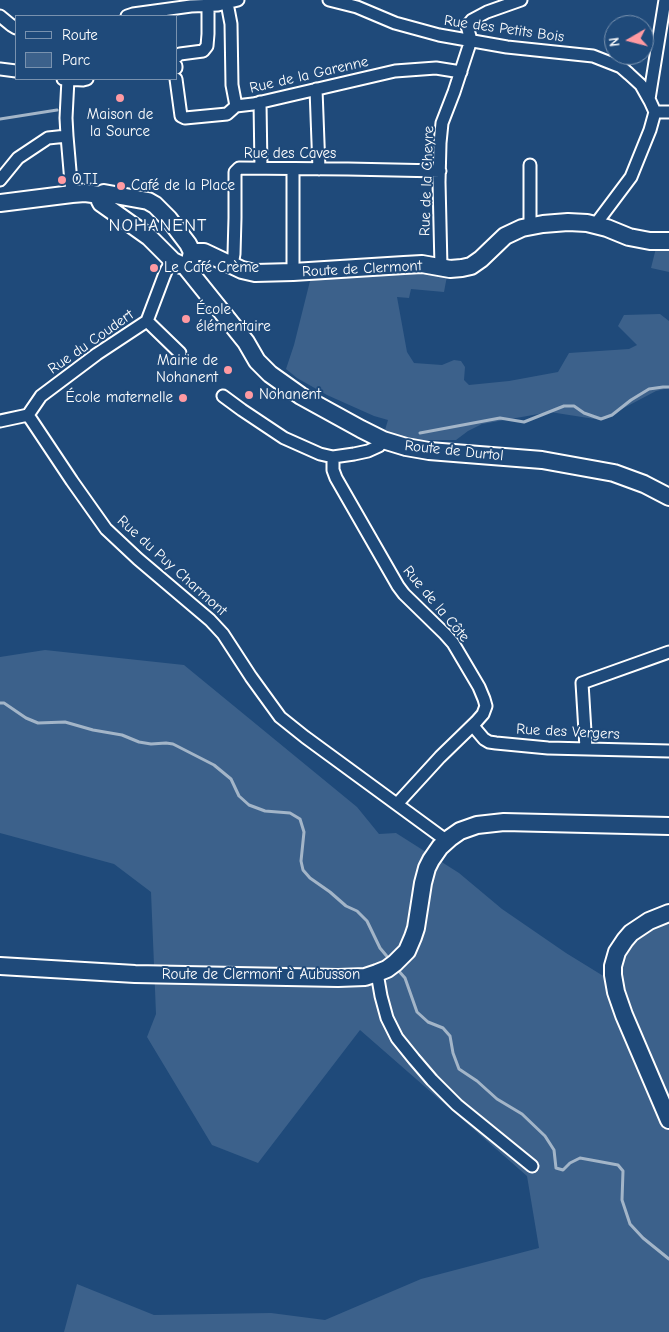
<!DOCTYPE html>
<meta charset="utf-8">
<style>
body{margin:0}
#map{position:relative;width:669px;height:1332px;overflow:hidden;background:#1f4a7a;font-family:"Comic Neue",sans-serif}
canvas{display:block}
.legend{position:absolute;left:15px;top:15px;width:162px;height:65px;box-sizing:border-box;background:#1f4a7a;border:1px solid #7992af;margin:0;padding:6px 9px;list-style:none;font-size:15px;color:#fff}
.legend li{display:flex;align-items:center;gap:10px;height:25px}
.legend b{width:25px;border:1px solid #7992af}
.north{position:absolute;left:604px;top:15px;width:50px;height:50px;box-sizing:border-box;background:#1f4a7a;border:1px solid #7992af;border-radius:50%;rotate:262deg;font-size:14px;font-weight:700;line-height:20px;text-align:center;color:#fff}
.north::after{content:'';display:block;margin:auto;width:18px;height:22px;background:#ff9aa2;clip-path:polygon(50% 0,100% 100%,50% 72%,0 100%)}
</style>
<div id="map">
<canvas width="669" height="1332"></canvas>
<ul class="legend">
<li><b style="height:6px;background:#1f4a7a"></b>Route</li>
<li><b style="height:14px;background:#3c618b"></b>Parc</li>
</ul>
<div class="north">N</div>
</div>
<script>
const c = document.querySelector('canvas').getContext('2d');
c.lineJoin = 'round';
function fill(path, color) {
  c.fillStyle = color;
  c.fill(path, 'evenodd');
}
function shape(rows) {
  const path = new Path2D();
  for (const r of rows) {
    path.moveTo(r[0], r[1]);
    for (let i = 2; i < r.length; i += 2) path.lineTo(r[i], r[i + 1]);
  }
  return path;
}
function trace(path, color, width, dash) {
  c.strokeStyle = color;
  c.lineWidth = width;
  c.lineCap = dash ? 'butt' : 'round';
  c.setLineDash(dash || []);
  c.stroke(path);
}
function write(font, color, halo, rows, align = 'center') {
  c.font = font + ' "Comic Neue",sans-serif';
  c.lineWidth = 4;
  c.setLineDash([]);
  c.textBaseline = 'middle';
  c.strokeStyle = halo;
  c.fillStyle = color;
  for (const [text, x, y, turn = 0] of rows) {
    c.save();
    c.translate(x, y);
    c.rotate((+turn || 0) * Math.PI / 180);
    c.textAlign = isNaN(turn) ? turn : align;
    if (halo) c.strokeText(text, 0, 0);
    c.fillText(text, 0, 0);
    c.restore();
  }
}
const green = shape([
 [669,244,669,272,651,268,656,248],
 [396,271,447,276,444,292,411,289,409,298,397,297,407,352,414,363,442,365,454,360,461,361,465,367,464,380,469,385,509,381,558,372,569,353,629,349,637,345,618,326,624,315,660,314,669,321,669,388,656,391,601,420,550,412,482,424,468,431,456,440,415,440,403,437,385,430,388,420,374,416,327,395,297,378,286,369,294,345,311,277],
 [45,650,184,665,357,807,379,834,396,833,459,873,502,909,566,953,605,977,620,945,669,914,669,1332,64,1332,77,1284,154,1315,271,1313,325,1320,421,1279,539,1248,527,1176,360,1030,258,1163,212,1145,147,1037,156,1014,151,892,114,864,0,833,0,657]
]);
const stream = shape([
 [0,119,57,110],
 [420,433,500,418,524,422,564,406,574,406,584,413,601,419,612,415,631,400,649,389,663,387,669,387],
 [0,703,4,703,26,718,38,723,65,722,93,730,122,735,139,742,151,744,166,743,173,744,214,765,231,779,239,796,249,805,265,811,290,813,300,819,304,832,301,861,303,870,310,878,330,892,346,906,357,911,367,921,380,948,390,960],
 [397,969,405,978,417,1012,428,1022,443,1028,450,1036,453,1053,459,1069,477,1081,497,1099,522,1114,545,1136,554,1150,556,1168,563,1170,570,1163,580,1158,591,1160,618,1165,623,1171,622,1200,630,1224,643,1238,669,1259]
]);
const street = shape([
 [329,0,357,7,395,23,439,35,507,47,593,56,621,67,629,74,641,85,650,101,655,112],
 [227,3,231,24,232,85,236,106,253,104,395,71,436,68,461,72],
 [0,16,11,25,16,28],
 [127,16,133,14,191,6,218,5,238,0],
 [176,57,180,54,203,51,207,46,208,34,208,6],
 [176,66,176,68],
 [0,69,16,71],
 [63,79,83,80,87,79],
 [176,79,181,116,185,118,227,114,236,106],
 [316,89,319,169],
 [649,99,665,0],
 [260,102,261,168],
 [655,112,669,112],
 [67,136,66,118,68,79],
 [530,165,530,226],
 [293,169,293,272],
 [0,180,18,158,48,138,67,136,72,194],
 [595,225,631,177,650,130,655,112],
 [232,265,234,254,235,218,235,172,239,168,348,169,440,171],
 [441,267,439,182,440,143,442,123,454,92,471,40,467,26,472,20,487,12,521,0],
 [147,321,180,353],
 [223,396,242,410,284,438,320,454,333,457,354,454,368,451,379,446,383,440],
 [28,415,72,481,106,529,138,559,210,620,223,634,251,677,280,717,305,737,447,841],
 [28,415,41,396,97,354,147,321,164,276,167,269,173,261],
 [0,421,28,415],
 [333,457,333,470,336,478,398,586,404,594,445,634,453,643,479,687,484,699,486,706,483,714,476,722,440,757,397,804],
 [473,726,484,739,489,742,496,743,548,748,669,751],
 [586,748,582,683,669,652],
 [377,973,381,996,387,1018,397,1038,414,1059,432,1080,457,1105,532,1166]
]);
const secondary = shape([
 [100,195,99,199,101,203,149,237,173,261,181,265,185,266],
 [0,203,72,194,85,193,100,195,104,193,148,201,155,205,169,219,188,244,192,252,190,261],
 [192,252,204,252,242,270,255,273,293,272,404,265,422,264,450,269,462,268,471,266,481,259,505,236,522,228,543,224,568,222,587,223,607,228,629,237,650,241,669,241],
 [185,266,246,342,257,361,270,374,301,396,361,429,383,440,406,447,429,451,542,460,614,473,644,484,669,497],
 [669,913,649,921,631,933,625,940,617,952,613,966,613,975,616,992,624,1015,669,1120],
 [0,966,135,974,338,978,365,977,377,973,387,969,395,963,407,951,413,937,416,928,423,883,427,868,431,860,440,847,450,838,460,831,477,825,504,822,669,826]
]);
const markers = [
 [120,98,5,"#ff9aa2"],
 [62,180,5,"#ff9aa2"],
 [121,186,5,"#ff9aa2"],
 [154,268,5,"#ff9aa2"],
 [186,319,5,"#ff9aa2"],
 [228,370,5,"#ff9aa2"],
 [249,395,5,"#ff9aa2"],
 [183,398,5,"#ff9aa2"]
];
const streetNames = [
 ["Rue des Petits Bois",504,29,8],
 ["Rue de la Garenne",309,75,-13],
 ["Rue des Caves",290,154],
 ["Rue de la Cheyre",427,181,-88],
 ["Route de Clermont",362,269,-3],
 ["Rue du Coudert",91,342,-35],
 ["Route de Durtol",454,451,6],
 ["Rue du Puy Charmont",172,566,42],
 ["Rue de la Côte",436,604,50],
 ["Rue des Vergers",568,732,3],
 ["Route de Clermont à Aubusson",261,975]
];
const poiNames = [
 ["Maison de",120,115,"center"],
 ["la Source",120,132,"center"],
 ["O.T.I",72,180],
 ["Café de la Place",131,186],
 ["Le Café Crème",164,268],
 ["École",196,310],
 ["élémentaire",196,327],
 ["Mairie de",218,361,"right"],
 ["Nohanent",218,378,"right"],
 ["Nohanent",259,395],
 ["École maternelle",173,398,"right"]
];
const quarterNames = [
 ["NOHANENT",158,226]
];
fill(green, '#3c618b');
trace(stream, '#a3b5c8', 3);
trace(street, '#fff', 15);
trace(secondary, '#fff', 20);
trace(street, '#1f4a7a', 11);
trace(secondary, '#1f4a7a', 16);
for (const [x, y, r, color] of markers) {
  const dot = new Path2D();
  dot.arc(x, y, r, 0, 2 * Math.PI);
  c.fillStyle = color;
  c.fill(dot);
  trace(dot, '#1f4a7a', 2);
}
write('15px', '#fff', '#1f4a7a', streetNames);
write('15px', '#fff', '#1f4a7a', poiNames, 'left');
c.letterSpacing = '1px';
write('18px', '#fff', '#1f4a7a', quarterNames);
c.letterSpacing = '0px';
</script>
